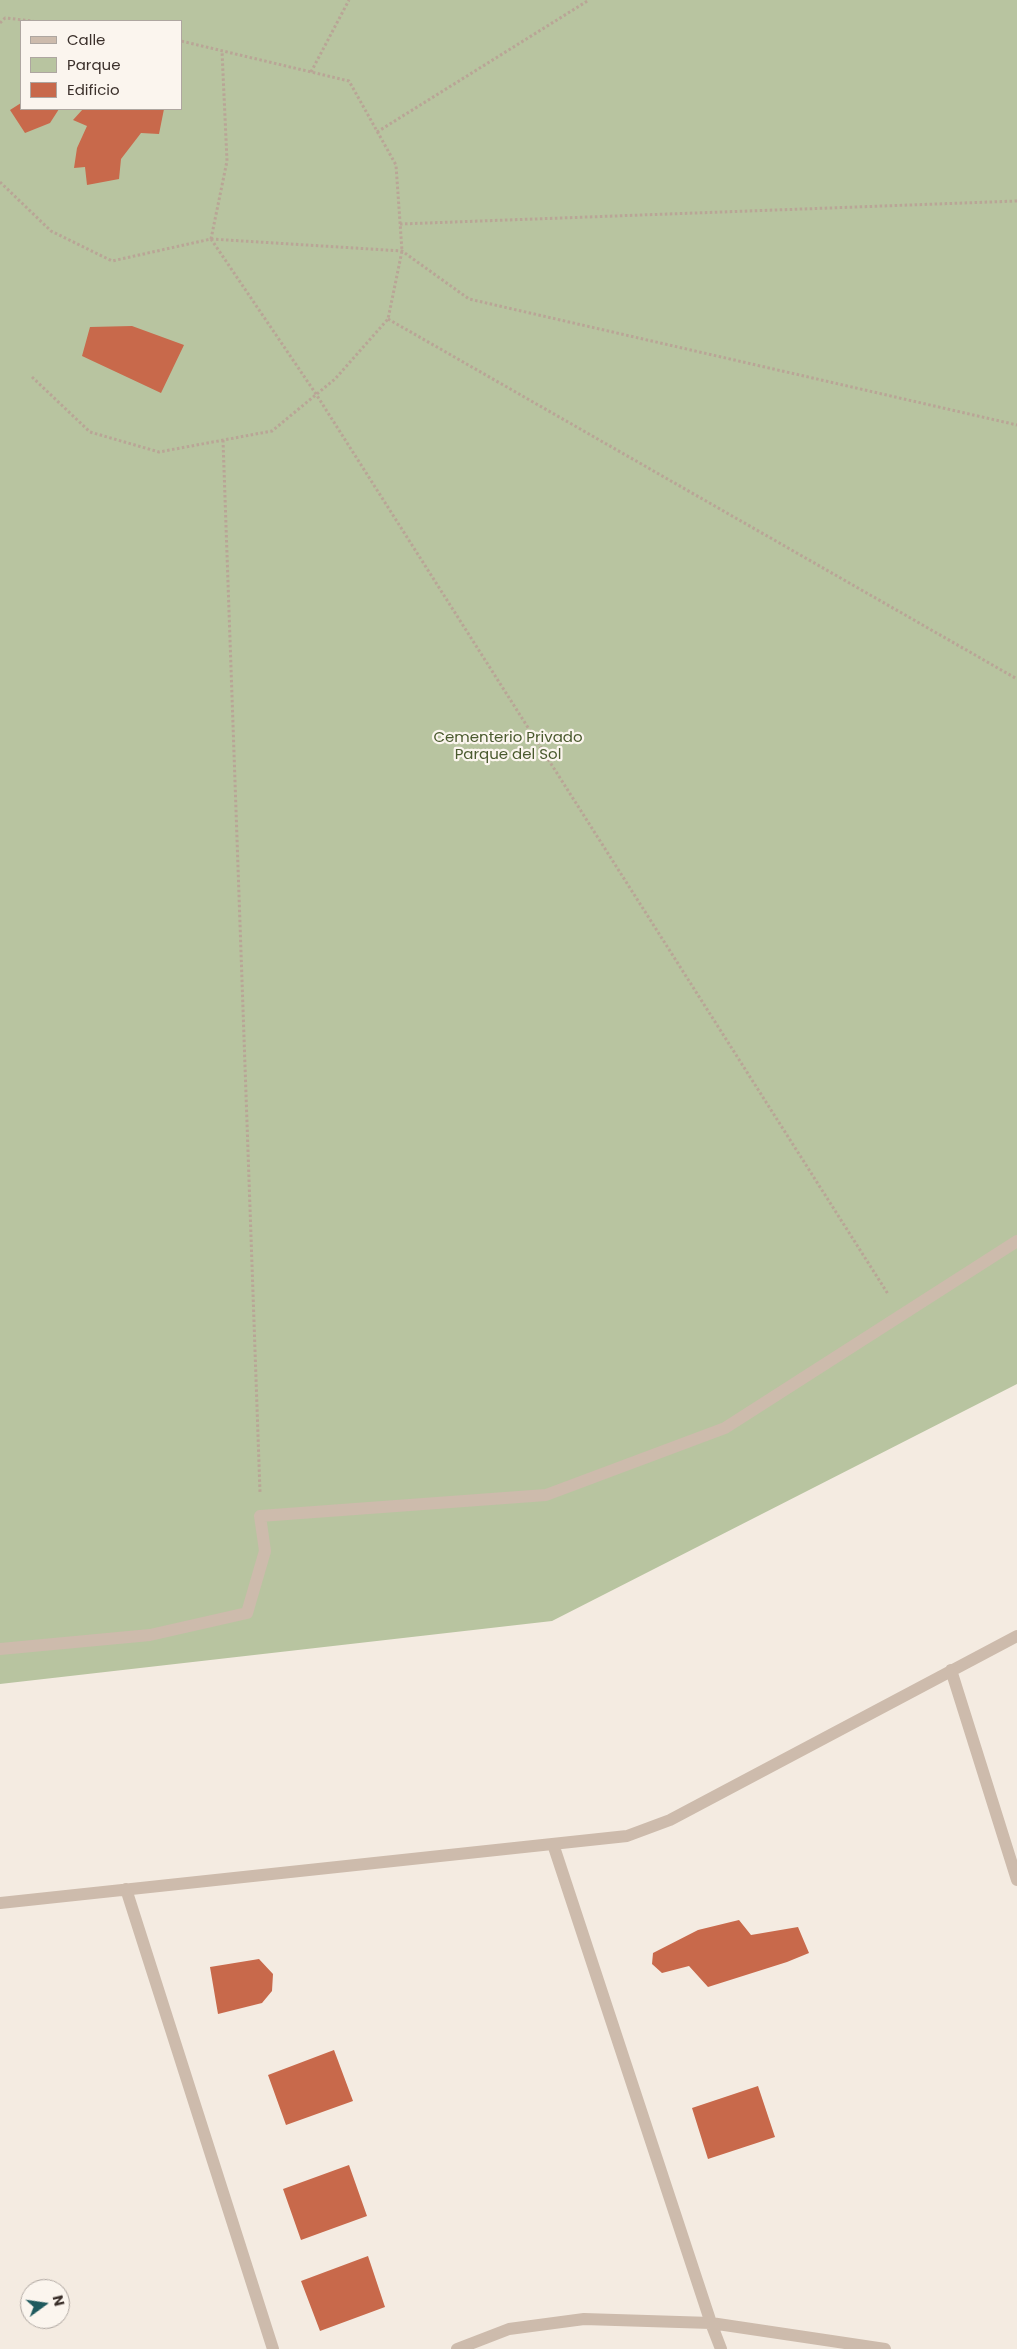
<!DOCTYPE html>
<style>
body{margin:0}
#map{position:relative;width:1017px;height:2349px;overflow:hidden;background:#f4ebe1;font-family:Poppins,sans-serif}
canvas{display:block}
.legend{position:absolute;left:20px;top:20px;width:162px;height:90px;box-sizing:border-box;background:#fbf5ee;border:1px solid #aea6a0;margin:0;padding:6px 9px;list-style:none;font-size:15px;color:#3b302b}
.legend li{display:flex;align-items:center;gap:10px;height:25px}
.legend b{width:25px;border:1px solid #aea6a0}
.north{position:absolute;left:20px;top:2279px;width:50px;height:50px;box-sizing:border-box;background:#fbf5ee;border:1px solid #aea6a0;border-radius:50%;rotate:76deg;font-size:14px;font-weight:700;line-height:20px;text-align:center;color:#3b302b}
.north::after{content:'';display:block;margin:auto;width:18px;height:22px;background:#1f5a5e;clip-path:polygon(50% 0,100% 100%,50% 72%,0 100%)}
</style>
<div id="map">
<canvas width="1017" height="2349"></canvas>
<ul class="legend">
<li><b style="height:6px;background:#cdbbac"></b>Calle</li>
<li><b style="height:14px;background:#b8c4a0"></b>Parque</li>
<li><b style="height:14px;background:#c8694b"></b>Edificio</li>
</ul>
<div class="north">N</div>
</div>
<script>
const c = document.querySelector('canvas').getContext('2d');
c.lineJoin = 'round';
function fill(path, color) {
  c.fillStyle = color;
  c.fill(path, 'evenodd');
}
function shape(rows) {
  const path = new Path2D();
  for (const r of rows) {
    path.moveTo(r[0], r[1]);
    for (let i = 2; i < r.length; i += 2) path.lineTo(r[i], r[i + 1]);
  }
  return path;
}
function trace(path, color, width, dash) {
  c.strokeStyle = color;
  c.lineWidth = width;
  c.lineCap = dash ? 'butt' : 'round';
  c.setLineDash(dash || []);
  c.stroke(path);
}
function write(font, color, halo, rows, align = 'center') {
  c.font = font + ' Poppins,sans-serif';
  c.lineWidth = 4.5;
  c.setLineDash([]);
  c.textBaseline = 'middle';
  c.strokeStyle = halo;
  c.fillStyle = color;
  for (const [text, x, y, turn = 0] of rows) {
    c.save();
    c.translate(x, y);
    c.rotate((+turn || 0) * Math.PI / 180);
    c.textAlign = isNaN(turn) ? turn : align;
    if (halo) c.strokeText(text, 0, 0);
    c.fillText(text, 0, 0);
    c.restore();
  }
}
const green = shape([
 [0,0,1017,0,1017,1384,552,1621,0,1684],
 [21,21,181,21,181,109,21,109]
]);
const building = shape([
 [21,103,21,109,59,109,50,123,25,133,10,110],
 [83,109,164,109,159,134,141,133,121,159,119,179,87,185,85,167,74,168,77,148,87,126,73,120],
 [132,326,184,345,161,393,82,356,90,327],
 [739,1920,751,1935,798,1927,809,1953,787,1962,708,1987,689,1966,662,1973,652,1964,653,1953,698,1930],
 [259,1959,273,1974,272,1991,262,2003,218,2014,210,1967],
 [334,2050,353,2101,286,2125,268,2075],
 [758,2086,775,2137,708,2159,692,2108],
 [349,2165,367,2216,301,2240,283,2189],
 [368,2256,385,2307,320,2331,301,2281]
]);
const path = shape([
 [0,23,5,18,33,21],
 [311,72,349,0],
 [377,132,589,0],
 [0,182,51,231,112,261,211,239,227,161,222,51],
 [400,224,1017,201],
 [211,239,316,394,888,1294],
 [211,239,402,251,469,299,1017,425],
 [388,319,1017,679],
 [32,377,90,432,159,452,272,431,335,379,388,319,402,251,396,165,349,81,181,41],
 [223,440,260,1492]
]);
const minor = shape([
 [0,1649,150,1635,247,1613,265,1551,260,1516,546,1495,725,1428,1017,1241],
 [951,1670,1017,1880],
 [553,1844,711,2323,721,2349],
 [126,1889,273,2349],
 [0,1903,627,1836,670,1820,1017,1636],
 [457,2349,509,2329,584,2319,711,2323,885,2349]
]);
const parkNames = [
 ["Cementerio Privado",508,738],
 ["Parque del Sol",508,755]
];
fill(green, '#b8c4a0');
fill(building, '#c8694b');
trace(path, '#b9a596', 3, [2.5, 2.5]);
trace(minor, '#cdbbac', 12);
write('15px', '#4a5a2e', '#fbf5ee', parkNames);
</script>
